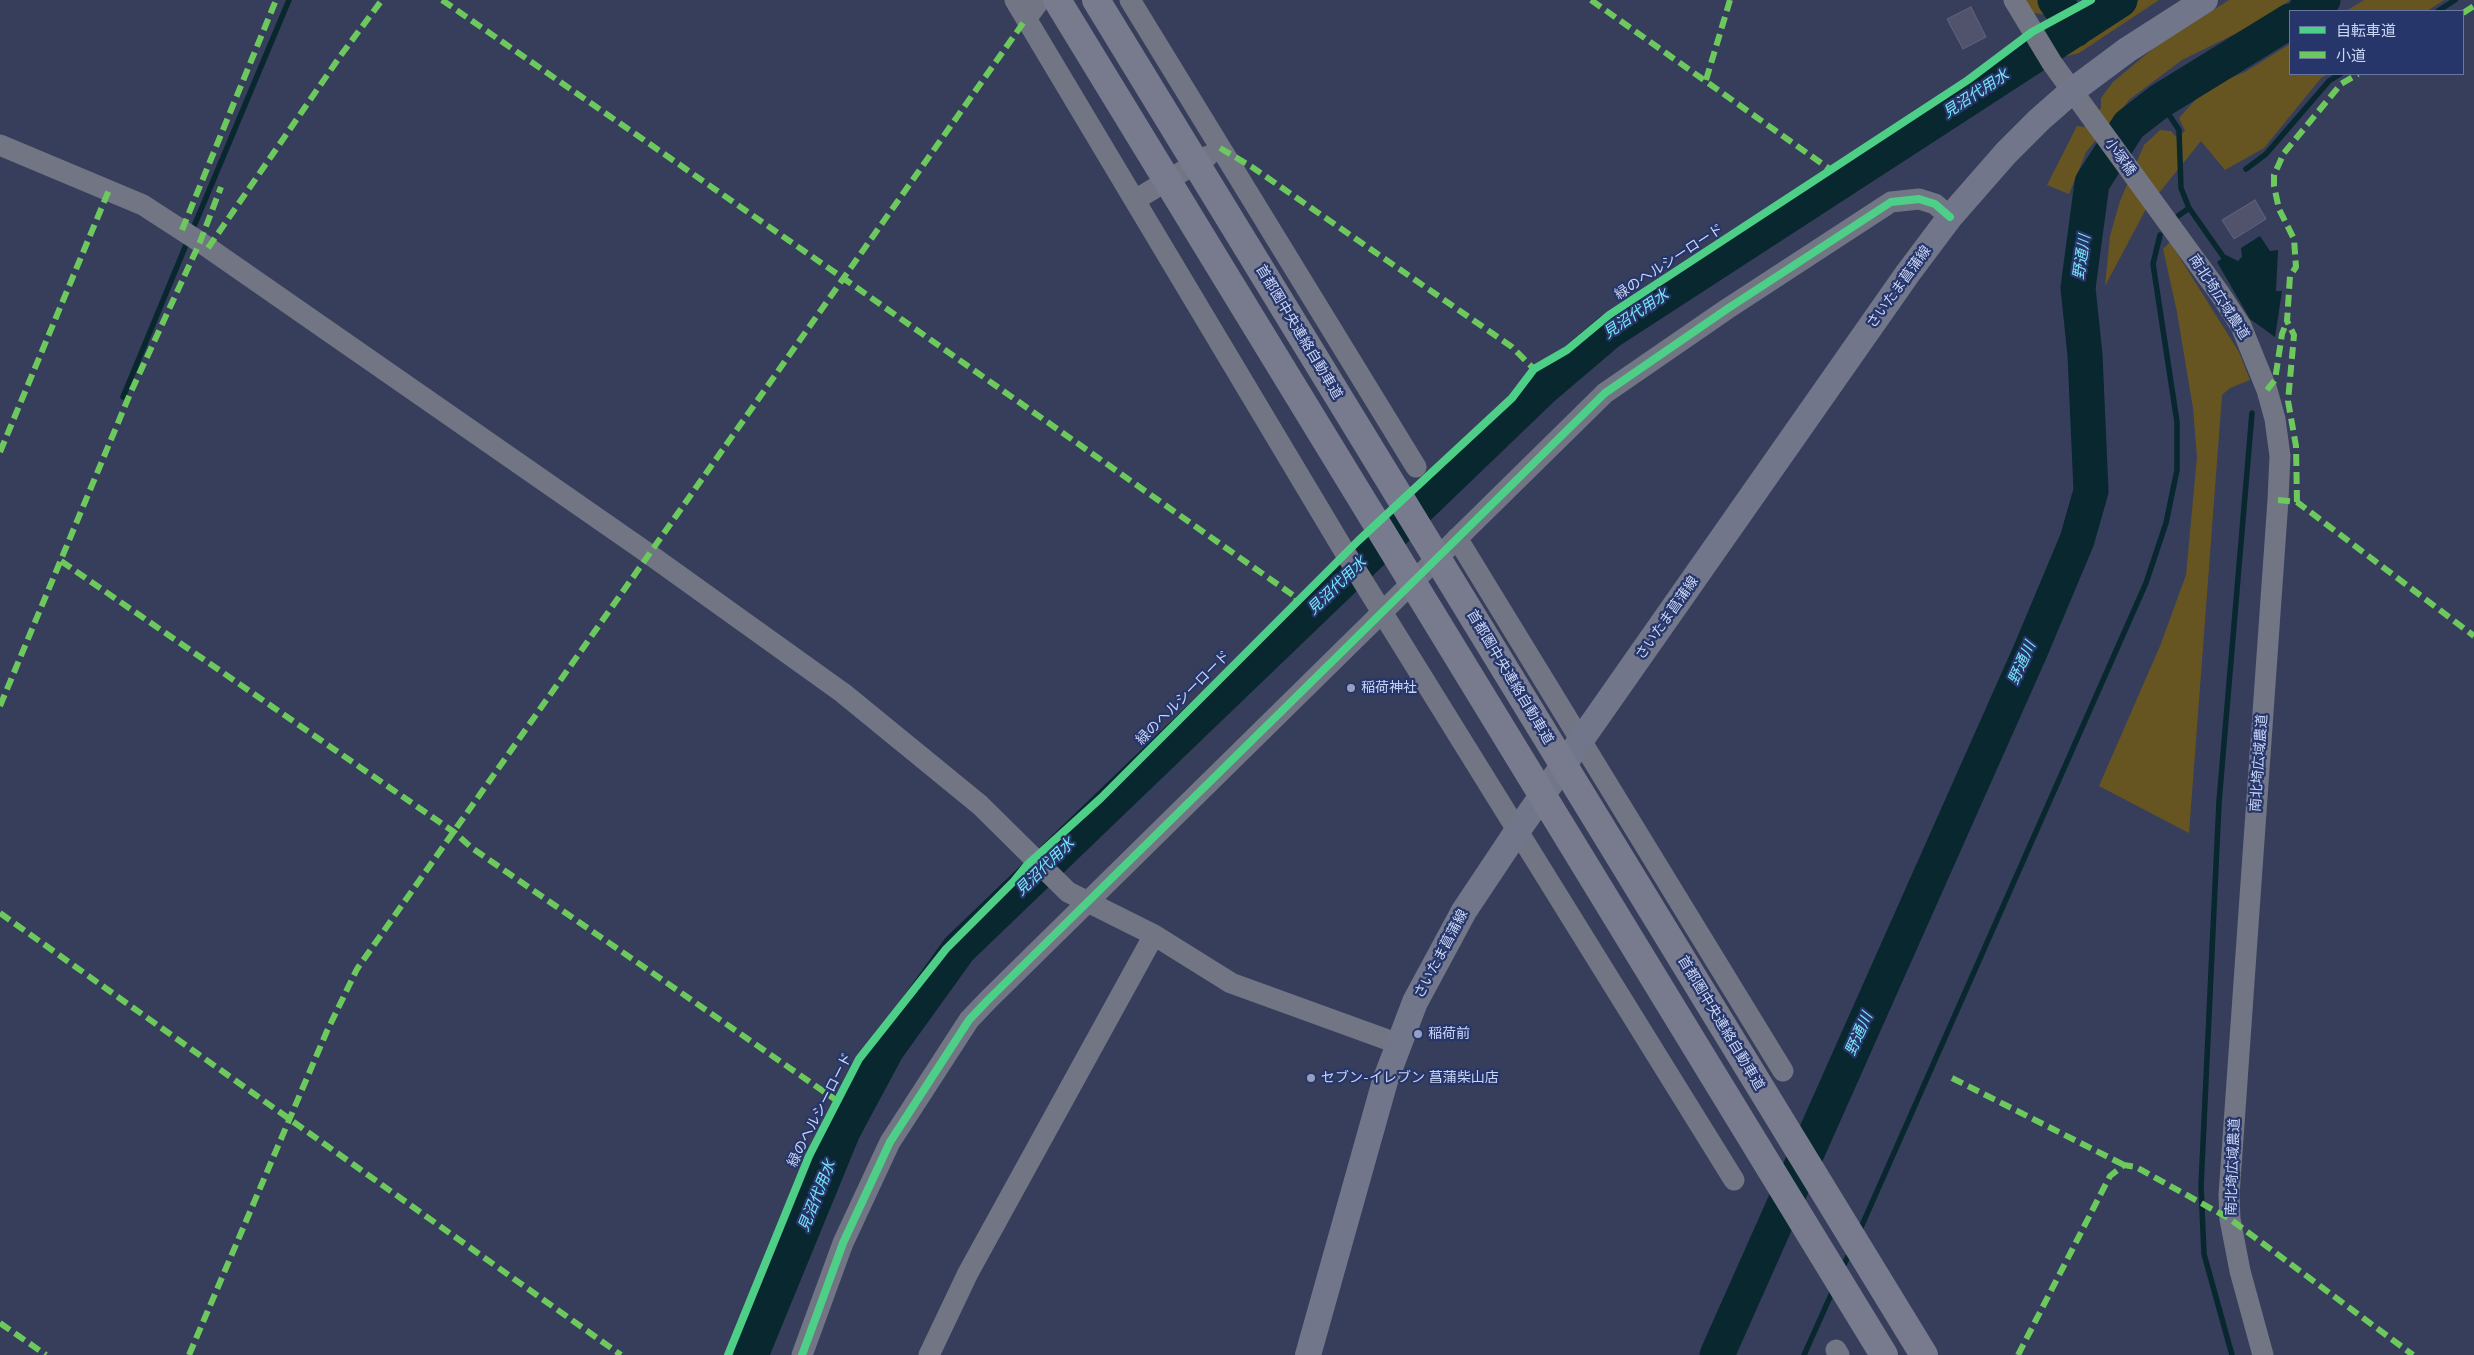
<!DOCTYPE html>
<meta charset="utf-8">
<style>
body{margin:0}
#map{position:relative;width:2474px;height:1355px;overflow:hidden;background:#363e5b;font-family:Mulish,"Noto Sans JP",sans-serif}
canvas{display:block}
.legend{position:absolute;left:2289px;top:10px;width:175px;height:65px;box-sizing:border-box;background:#27366a;border:1px solid #6876a2;margin:0;padding:6px 9px;list-style:none;font-size:15px;color:#cad6f6}
.legend li{display:flex;align-items:center;gap:10px;height:25px}
.legend b{width:25px;border:1px solid #6876a2}
</style>
<div id="map">
<canvas width="2474" height="1355"></canvas>
<ul class="legend">
<li><b style="height:6px;background:#4dcf88"></b>自転車道</li>
<li><b style="height:6px;background:#6dc95d"></b>小道</li>
</ul>
</div>
<script>
const c = document.querySelector('canvas').getContext('2d');
c.lineJoin = 'round';
function fill(path, color) {
  c.fillStyle = color;
  c.fill(path, 'evenodd');
}
function shape(rows) {
  const path = new Path2D();
  for (const r of rows) {
    path.moveTo(r[0], r[1]);
    for (let i = 2; i < r.length; i += 2) path.lineTo(r[i], r[i + 1]);
  }
  return path;
}
function trace(path, color, width, dash) {
  c.strokeStyle = color;
  c.lineWidth = width;
  c.lineCap = dash ? 'butt' : 'round';
  c.setLineDash(dash || []);
  c.stroke(path);
}
function write(font, color, halo, rows, align = 'center') {
  c.font = font + ' Mulish,"Noto Sans JP",sans-serif';
  c.lineWidth = 4.5;
  c.setLineDash([]);
  c.textBaseline = 'middle';
  c.strokeStyle = halo;
  c.fillStyle = color;
  for (const [text, x, y, turn = 0] of rows) {
    c.save();
    c.translate(x, y);
    c.rotate((+turn || 0) * Math.PI / 180);
    c.textAlign = isNaN(turn) ? turn : align;
    if (halo) c.strokeText(text, 0, 0);
    c.fillText(text, 0, 0);
    c.restore();
  }
}
const green = shape([
 [2026,0,2073,0,2073,1,2048,15,2033,13],
 [2139,0,2159,0,2079,53,2067,56,2060,51],
 [2229,0,2290,0,2255,24,2182,60,2130,99,2086,152,2069,194,2047,185,2077,126,2084,127,2101,108,2101,98,2113,82,2155,47],
 [2364,0,2444,0,2427,11,2346,11],
 [2290,44,2290,74,2328,74,2321,78,2264,148,2225,170,2201,141,2146,209,2105,286,2110,236,2120,201,2144,145,2160,130,2171,131,2177,138,2185,131,2179,118,2206,88,2245,72],
 [2170,242,2239,352,2250,380,2230,388,2222,395,2189,833,2099,786,2160,646,2186,575,2197,457,2193,408,2177,312,2163,249]
]);
const water = shape([
 [2260,236,2270,251,2278,250,2276,291,2282,291,2275,337,2250,319,2217,262,2226,255,2238,261,2242,257,2241,248]
]);
const stream = shape([
 [2438,11,2455,0],
 [2160,101,2179,130,2181,188,2189,208,2227,262],
 [2246,169,2266,154,2329,81,2340,74],
 [2178,216,2189,208],
 [192,231,289,0],
 [123,397,188,240],
 [1859,1232,2146,583,2166,523,2177,470,2177,422,2153,264,2160,235],
 [1841,1271,1851,1250],
 [1804,1355,1834,1288],
 [2232,1355,2204,1254,2201,1186,2219,802,2252,413]
]);
const river = shape([
 [2055,0,2075,30],
 [2305,11,2323,0],
 [751,1355,843,1131,887,1049,959,949,1543,388,1610,331,2120,0],
 [1717,1355,2030,652,2077,540,2091,491,2085,355,2078,288,2092,183,2129,125,2160,101,2290,21]
]);
const building = shape([
 [1971,7,1986,37,1963,49,1947,19,1971,7],
 [2255,200,2266,219,2234,239,2222,220,2255,200]
]);
const minor = shape([
 [1015,0,1346,554,1734,1180],
 [1130,0,1416,467],
 [2014,0,2052,63,2220,294,2241,326,2267,390,2275,419,2280,456,2278,500,2229,1195,2230,1219,2240,1271,2263,1355],
 [1026,19,1040,0],
 [0,145,143,205,200,242,649,554,843,693,980,805,1068,892,1154,935,1231,983,1399,1044],
 [1135,200,1208,156],
 [1457,538,1783,1071],
 [1836,1350,1839,1355],
 [802,1355,843,1243,890,1142,969,1020,988,1000,1605,393,1727,309,1891,202,1919,199,1935,204,1950,217],
 [929,1355,968,1273,1154,935]
]);
const major = shape([
 [1308,1355,1385,1081,1415,1002,1464,911,1518,830,1908,273,1950,217,2006,153,2039,120,2072,91,2127,50,2205,0]
]);
const highwayBridge = shape([
 [1057,0,1884,1355],
 [1096,0,1924,1355]
]);
const quiet = shape([
 [442,0,843,278,1297,598,1296,602],
 [1591,0,1831,170],
 [2463,13,2474,6],
 [1706,80,1730,0],
 [1220,148,1252,167,1512,347,1534,369],
 [182,230,276,0],
 [208,248,341,55,382,0],
 [2267,390,2275,380,2282,334,2287,321],
 [0,452,109,190],
 [2278,500,2297,502,2474,636],
 [2297,502,2296,446,2288,401,2294,335,2287,321,2290,276,2296,267,2294,239,2279,209,2274,186,2274,175,2284,153,2341,84,2358,74],
 [61,561,454,832,472,848,836,1100],
 [0,706,130,394,200,242,221,187],
 [0,913,621,1355],
 [1952,1078,2124,1165],
 [0,1323,46,1355],
 [189,1355,327,1031,357,969,1026,19],
 [2018,1355,2110,1176,2124,1165,2136,1167,2230,1219,2413,1355]
]);
const cycleway = shape([
 [728,1355,809,1156,859,1059,946,949,1014,881,1027,865,1101,798,1358,541,1512,398,1534,369,1567,350,1609,315,1968,80,2032,32,2091,0],
 [802,1355,843,1243,890,1142,969,1020,988,1000,1605,393,1727,309,1891,202,1919,199,1935,204,1950,217]
]);
const markers = [
 [1351,688,5,"#96a1c0"],
 [1418,1034,5,"#96a1c0"],
 [1311,1078,5,"#96a1c0"]
];
const streetNames = [
 ["小塚橋",2120,157,54],
 ["緑のヘルシーロード",1669,262,-33],
 ["さいたま菖蒲線",1899,287,-54],
 ["南北埼広域農道",2219,297,57],
 ["首都圏中央連絡自動車道",1299,332,59],
 ["さいたま菖蒲線",1667,618,-55],
 ["首都圏中央連絡自動車道",1510,677,59],
 ["緑のヘルシーロード",1183,698,-45],
 ["南北埼広域農道",2259,763,-86],
 ["さいたま菖蒲線",1441,954,-62],
 ["首都圏中央連絡自動車道",1721,1023,59],
 ["緑のヘルシーロード",820,1110,-63],
 ["南北埼広域農道",2233,1167,-88]
];
const poiNames = [
 ["稲荷神社",1361,688],
 ["稲荷前",1428,1034],
 ["セブン-イレブン 菖蒲柴山店",1321,1078]
];
const waterNames = [
 ["見沼代用水",1976,94,-33],
 ["野通川",2082,257,-82],
 ["見沼代用水",1636,314,-34],
 ["見沼代用水",1337,586,-44],
 ["野通川",2022,663,-66],
 ["見沼代用水",1045,867,-44],
 ["野通川",1859,1034,-66],
 ["見沼代用水",817,1196,-68]
];
fill(green, '#675521');
fill(water, '#08272e');
trace(stream, '#08272e', 5.5);
trace(river, '#08272e', 35);
fill(building, '#50536b');
trace(building, '#63647e', 1);
trace(minor, '#727584', 21);
trace(major, '#71768a', 26);
trace(highwayBridge, '#777b8d', 28);
trace(quiet, '#6dc95d', 6, [12, 6]);
trace(cycleway, '#4dcf88', 8);
for (const [x, y, r, color] of markers) {
  const dot = new Path2D();
  dot.arc(x, y, r, 0, 2 * Math.PI);
  c.fillStyle = color;
  c.fill(dot);
  trace(dot, '#27366a', 2);
}
write('14px', '#cad6f6', '#27366a', streetNames);
write('14px', '#cad6f6', '#27366a', poiNames, 'left');
write('italic 15px', '#79e6f8', '#27366a', waterNames);
</script>
